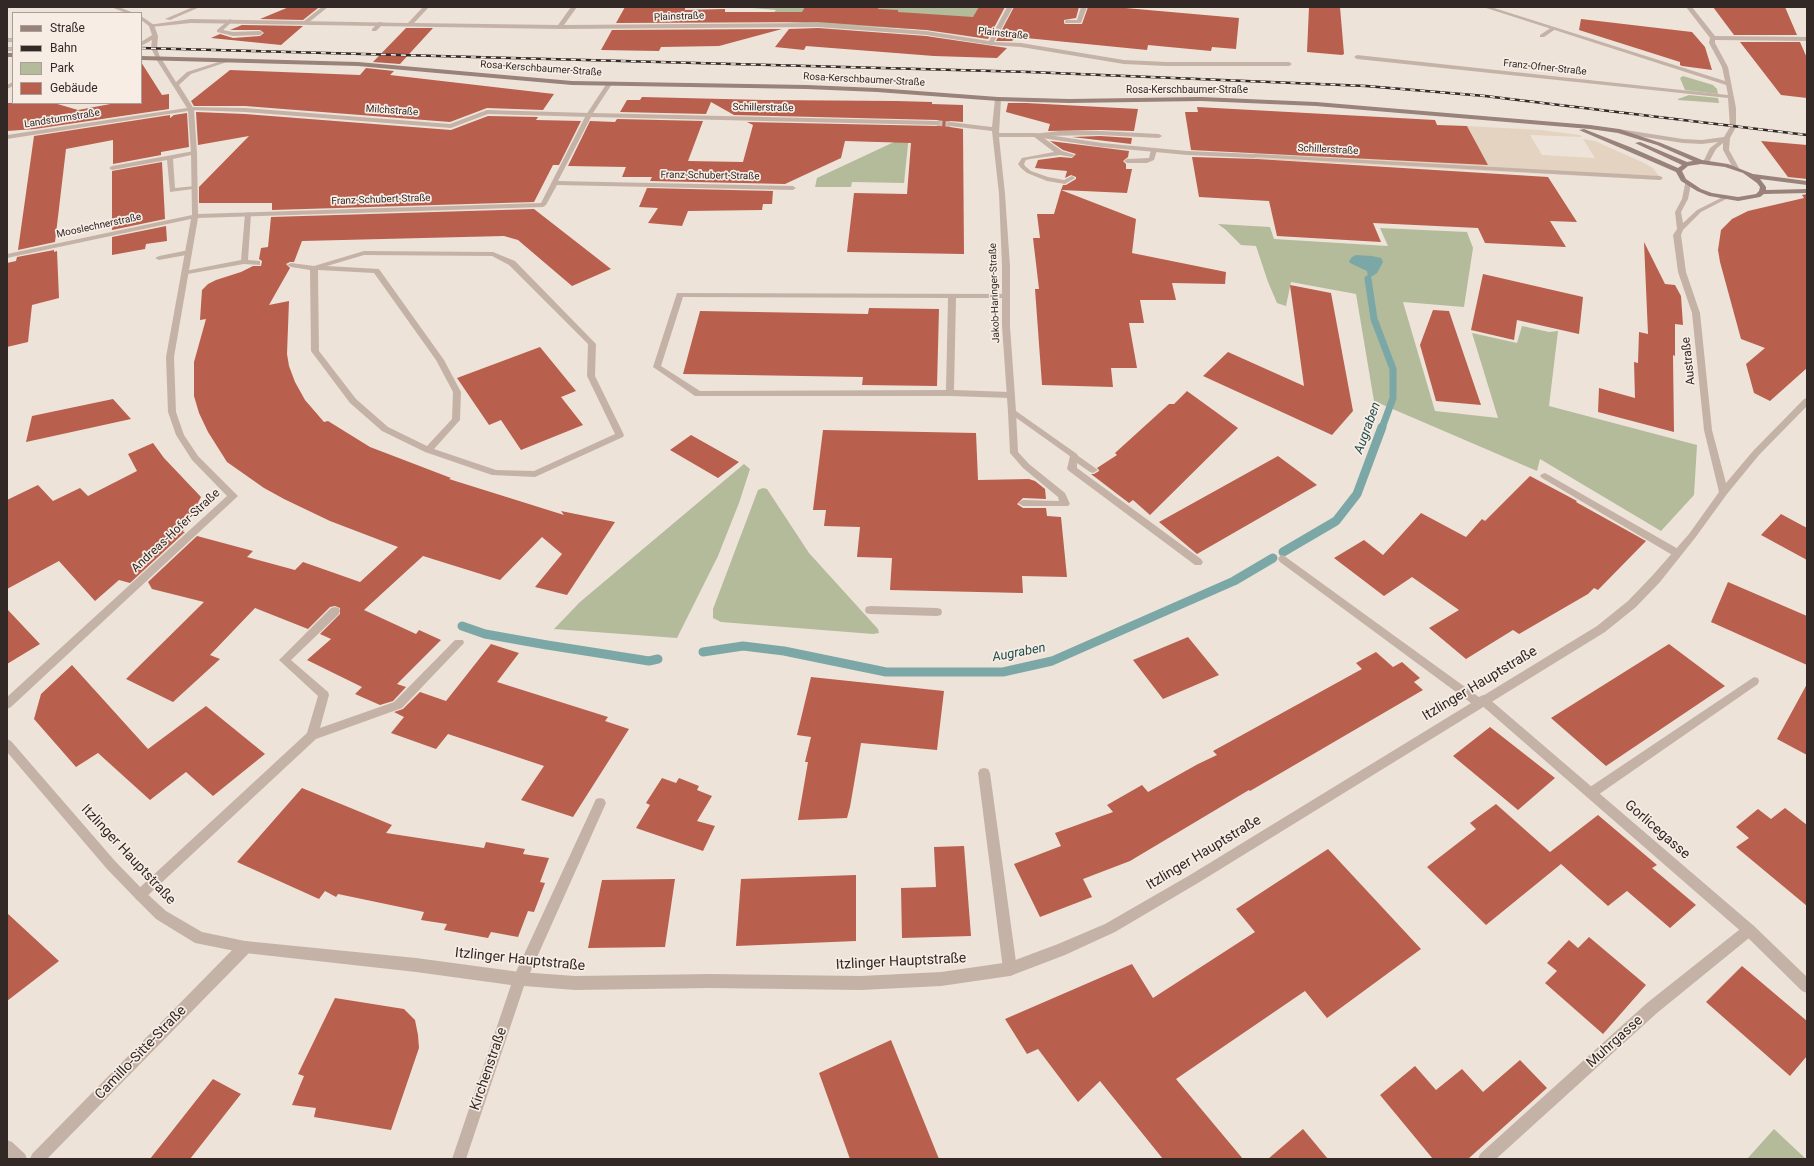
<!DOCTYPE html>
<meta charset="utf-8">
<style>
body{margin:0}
#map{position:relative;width:1814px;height:1166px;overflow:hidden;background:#eee3d9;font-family:Roboto,sans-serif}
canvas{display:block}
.frame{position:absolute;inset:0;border:8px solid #322927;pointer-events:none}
.legend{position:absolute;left:12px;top:12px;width:130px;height:92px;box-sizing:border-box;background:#f7ede5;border:1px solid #a89f99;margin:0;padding:5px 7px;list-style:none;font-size:12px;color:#322927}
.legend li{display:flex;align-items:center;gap:8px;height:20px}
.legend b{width:20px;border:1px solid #a89f99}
</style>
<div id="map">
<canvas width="1814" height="1166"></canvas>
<div class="frame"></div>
<ul class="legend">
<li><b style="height:5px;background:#988279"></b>Straße</li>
<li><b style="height:5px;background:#322927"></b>Bahn</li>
<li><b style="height:11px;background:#b3bb9b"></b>Park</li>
<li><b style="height:11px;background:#b95f4d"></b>Gebäude</li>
</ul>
</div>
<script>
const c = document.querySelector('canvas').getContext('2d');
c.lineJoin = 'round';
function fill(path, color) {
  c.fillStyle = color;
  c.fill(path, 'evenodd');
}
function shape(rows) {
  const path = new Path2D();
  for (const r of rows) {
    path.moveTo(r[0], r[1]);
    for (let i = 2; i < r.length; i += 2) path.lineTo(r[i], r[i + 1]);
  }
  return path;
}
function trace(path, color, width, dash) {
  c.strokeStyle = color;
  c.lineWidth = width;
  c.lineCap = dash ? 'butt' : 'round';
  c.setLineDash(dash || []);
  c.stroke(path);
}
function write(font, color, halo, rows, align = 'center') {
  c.font = font + ' Roboto,sans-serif';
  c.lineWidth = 3.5;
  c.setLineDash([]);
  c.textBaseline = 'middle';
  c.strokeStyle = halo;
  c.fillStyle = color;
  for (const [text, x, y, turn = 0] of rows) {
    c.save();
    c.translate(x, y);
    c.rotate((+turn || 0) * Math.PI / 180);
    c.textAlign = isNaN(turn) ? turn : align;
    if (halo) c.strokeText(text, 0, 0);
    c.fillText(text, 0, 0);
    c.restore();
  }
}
const green = shape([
 [741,7,1001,7,986,33,767,21,776,10],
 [1683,76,1713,85,1717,89,1718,94,1685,90,1680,78],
 [1689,95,1718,98,1719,103,1678,100,1678,99],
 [909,135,904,183,852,182,851,187,815,187,817,178],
 [1218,224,1270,227,1274,239,1388,246,1380,228,1467,232,1473,248,1464,307,1403,302,1435,411,1498,418,1472,333,1517,343,1522,326,1549,332,1558,331,1549,406,1697,445,1694,495,1661,531,1540,459,1537,471,1374,401,1356,294,1291,282,1286,306,1277,303,1268,282,1256,246,1241,245,1226,230],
 [744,464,750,469,739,503,718,556,677,638,554,629,580,602],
 [763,488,767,489,809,553,878,629,879,633,873,634,721,622,713,618,713,609,758,490],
 [1774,1129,1806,1159,1747,1159]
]);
const plaza = shape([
 [1467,126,1541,130,1580,135,1582,137,1530,135,1542,155,1595,158,1583,139,1595,141,1644,163,1653,168,1662,180,1256,159,1254,152,1445,142,1476,143]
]);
const water = shape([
 [1356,255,1372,256,1381,258,1383,262,1377,273,1368,279,1367,271,1350,263,1349,261,1352,257]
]);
const streamFar1 = shape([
 [1368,279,1374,319,1393,369,1393,398,1382,428]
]);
const stream = shape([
 [1283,552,1336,521,1357,494,1382,427],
 [462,626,485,634,547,645,649,661,658,659],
 [703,652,743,646,784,651,886,672,1003,672,1052,661,1234,581,1273,558]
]);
const building = shape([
 [289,7,318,8,303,20,260,19],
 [625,7,685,7,685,10,725,9,725,12,802,12,805,7,879,7,878,9,898,10,898,12,973,17,979,7,1005,7,988,39,926,30,818,22,616,23],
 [1014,7,1079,7,1076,18,1064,20,1064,23,1065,24,1082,24,1088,7,1114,7,1239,18,1236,49,1212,47,1211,51,1148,45,1147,50,1016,37,1012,41,996,41],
 [1309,7,1340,7,1344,54,1342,55,1307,52],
 [1713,7,1785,7,1797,35,1734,35],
 [1581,19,1692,32,1705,47,1712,70,1682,66,1680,65,1680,62,1579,30],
 [242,25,303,26,281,45,211,38,220,34,233,38,260,36,264,33,260,30,230,30],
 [406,28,433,28,400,64,373,62],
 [818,28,926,36,1007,48,997,58,934,56,806,46,804,50,775,47,789,29],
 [782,29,719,46,661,47,659,51,601,50,612,30],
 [1740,42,1800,42,1807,58,1807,98,1781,95],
 [141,62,162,95,169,94,169,109,35,129,7,131,7,103,54,103,78,110,116,103,141,103],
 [366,68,394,71,390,75,554,94,543,110,487,108,450,122,245,106,194,106,191,101,230,70,360,75],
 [642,97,764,100,896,101,932,102,932,104,963,105,963,122,950,121,946,124,950,127,963,129,964,254,847,252,854,193,907,194,911,143,845,141,841,158,785,184,650,181,652,177,622,177,626,167,568,166,590,121,615,122,617,119,703,121,688,161,743,162,753,125,747,122,937,126,941,123,938,120,734,115,711,102,706,114,620,112,627,100,640,100],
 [1008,103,1026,103,1138,109,1134,131,1100,130,1048,131,1050,124,1006,112],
 [1197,107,1435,120,1437,125,1467,126,1488,165,1191,150,1185,112,1198,112],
 [196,112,245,114,451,130,488,116,538,117,536,120,581,121,559,165,553,165,534,202,272,210,272,203,199,203,199,187,249,136,198,145],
 [187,113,189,147,161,152,161,155,113,164,113,140,66,149,55,242,18,250,34,136,170,115,170,118,174,115],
 [1100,136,1132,138,1131,144,1072,137],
 [1050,141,1129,151,1128,157,1123,161,1126,164,1126,169,1132,169,1127,193,1061,190,1063,185,1066,185,1076,179,1076,177,1071,175,1065,178,1067,171,1035,168,1038,160,1060,157,1072,158,1076,154,1063,150],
 [1761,141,1807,145,1807,179,1788,177],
 [1192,157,1257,159,1548,177,1577,222,1550,221,1566,247,1485,243,1478,228,1373,223,1381,242,1277,236,1269,201,1199,197],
 [162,162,165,219,112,230,112,171],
 [647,188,773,191,772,204,763,204,762,210,688,211,682,226,648,223,658,208,639,207],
 [1061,190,1136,219,1132,253,1226,272,1225,284,1172,283,1176,300,1140,300,1144,323,1129,323,1137,368,1111,368,1113,387,1042,385,1035,289,1039,289,1033,238,1040,238,1037,214,1054,214],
 [1807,194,1807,368,1770,401,1754,393,1746,364,1765,348,1741,339,1720,262,1718,250,1721,230,1732,219,1748,211,1804,198,1802,195],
 [534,209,611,269,572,286,518,240,504,236,302,241,294,262,290,262,286,264,290,268,269,305,289,301,287,354,289,366,295,382,305,400,324,422,328,421,370,447,451,478,449,479,564,515,561,511,615,522,567,595,535,587,562,554,542,537,500,580,423,556,364,610,416,634,419,630,441,640,397,684,406,687,393,701,380,705,355,694,362,687,307,660,331,639,320,634,340,614,340,608,335,606,330,607,308,629,255,608,210,655,220,659,173,702,126,679,204,602,152,589,148,582,197,536,253,551,247,557,295,570,303,562,360,582,398,547,330,521,284,499,264,488,227,462,208,432,199,413,194,396,194,362,206,319,200,320,202,290,208,284,216,280,241,272,253,266,261,266,262,261,259,259,261,248,268,247,271,217],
 [166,226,167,241,146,244,145,249,112,255,112,237],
 [1644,242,1665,284,1675,285,1681,296,1683,325,1675,324,1675,356,1673,355,1674,432,1598,412,1599,388,1635,398,1634,362,1638,363,1639,332,1648,334],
 [54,250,54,252,57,251,59,298,32,305,28,342,7,347,7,263,16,261,17,257],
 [1483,274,1583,297,1579,334,1517,320,1514,340,1471,330],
 [1290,285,1331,293,1353,411,1332,435,1203,376,1228,352,1304,386],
 [869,308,939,309,937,386,862,385,863,377,683,374,700,311,868,314],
 [1433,310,1449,311,1481,405,1436,401,1420,345],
 [540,347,576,391,561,397,583,425,521,450,501,420,489,425,457,378],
 [1187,391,1238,428,1150,515,1133,500,1129,503,1091,474,1094,474,1099,471,1099,470,1097,468,1117,455,1115,453,1169,404,1174,404],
 [113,399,131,419,26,442,32,416],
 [823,430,976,433,978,480,1029,479,1035,481,1045,489,1046,499,1023,498,1017,504,1023,508,1046,508,1047,516,1061,517,1067,577,1022,576,1023,593,890,590,892,558,857,557,860,527,824,526,826,510,813,510],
 [691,435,739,462,718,478,670,450],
 [153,443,164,458,201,497,183,532,185,532,130,583,119,580,95,601,59,561,7,589,7,500,38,485,53,501,80,488,88,496,137,471,128,454],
 [1278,456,1317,485,1197,554,1159,522],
 [1530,476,1577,501,1576,502,1646,541,1598,590,1594,588,1588,594,1519,634,1513,630,1466,659,1429,628,1459,610,1412,577,1384,596,1334,558,1364,540,1383,555,1421,513,1466,537,1482,519,1485,521],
 [1781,514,1807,528,1807,560,1761,535],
 [1728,582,1807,616,1807,665,1711,622],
 [7,609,40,644,7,664],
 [1188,637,1219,675,1163,699,1133,660],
 [491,644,519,653,497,682,608,717,605,721,629,729,573,817,521,800,544,766,448,734,436,749,391,733,404,717,394,712,403,709,420,692,446,701],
 [1669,644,1725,686,1606,766,1551,718],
 [1376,652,1393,667,1402,662,1420,678,1414,682,1423,690,1250,791,1249,790,1130,861,1083,879,1092,897,1040,917,1014,864,1061,846,1055,833,1113,812,1107,805,1142,785,1148,792,1198,764,1217,755,1213,751,1362,669,1356,663],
 [72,665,148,749,206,706,265,754,213,796,186,772,150,800,98,753,76,767,34,719,41,694],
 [811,677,944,691,937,750,861,743,850,807,847,818,798,820,808,762,805,762,811,737,797,735],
 [1807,684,1807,755,1777,739],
 [1490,727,1555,778,1518,810,1453,756],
 [662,778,676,783,679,778,699,786,697,790,712,796,697,821,715,826,703,851,636,828,650,805,646,803],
 [302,788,392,825,386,833,484,848,486,842,525,849,523,854,549,858,540,882,545,883,534,912,528,911,518,937,491,932,488,938,444,930,447,924,421,920,424,912,338,894,336,897,325,891,319,899,237,862],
 [1496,804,1550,852,1598,815,1657,865,1652,868,1696,905,1670,928,1627,891,1608,906,1561,864,1486,925,1427,867,1476,829,1470,823],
 [1785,808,1807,825,1807,906,1736,847,1749,838,1736,827,1758,809,1771,819],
 [964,846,971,936,902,938,901,888,936,887,934,847],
 [1328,849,1421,949,1327,1018,1305,991,1176,1079,1243,1159,1163,1159,1100,1081,1078,1102,1038,1049,1027,1054,1005,1019,1132,964,1153,998,1255,932,1236,909],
 [856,875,856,941,736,946,741,879],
 [675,879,665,947,588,948,602,880],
 [7,913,59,961,7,1001],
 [1589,937,1646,985,1603,1034,1545,983,1557,971,1547,963,1569,940,1578,948],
 [1742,966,1807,1021,1807,1056,1790,1076,1706,1002],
 [335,998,404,1009,415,1020,418,1035,419,1048,391,1130,314,1117,316,1108,292,1105,304,1076,298,1074],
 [891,1040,939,1159,850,1159,819,1073],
 [1520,1060,1547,1088,1468,1159,1433,1159,1380,1095,1415,1066,1436,1090,1462,1069,1483,1092],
 [213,1079,241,1094,190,1159,150,1159],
 [1303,1129,1328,1159,1268,1159]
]);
const minorTunnel = shape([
 [937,123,950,124]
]);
const service = shape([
 [322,7,328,7,308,23,304,23,304,21,322,7],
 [230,19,233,21,223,30,233,32,260,31,263,33,260,35,233,36,217,32,217,30,230,19],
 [379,22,384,23,376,31,372,31,372,29,379,22],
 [1552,27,1557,28,1544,37,1540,37,1540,35,1552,27],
 [191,107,245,108,450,124,487,110,589,113,592,115,589,117,488,114,451,128,245,112,189,110,188,109,191,107],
 [1059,131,1100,131,1159,134,1162,136,1159,138,1100,135,1041,136,1062,151,1075,155,1072,157,1060,155,1030,159,1026,160,1024,164,1025,166,1031,171,1048,177,1064,180,1072,176,1075,178,1065,184,1047,181,1027,173,1021,168,1018,164,1022,158,1054,152,1033,136,1033,134,1059,131],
 [1154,148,1157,150,1154,160,1147,163,1127,163,1124,161,1127,159,1149,158,1151,150,1154,148],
 [194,151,197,153,196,154,173,159,175,188,195,186,196,187,193,189,170,192,167,160,112,170,109,168,112,166,194,151],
 [1255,154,1660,176,1663,178,1660,180,1253,157,1252,156,1255,154],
 [248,212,251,214,248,260,260,261,260,265,244,264,182,275,181,273,185,271,241,260,245,214,248,212],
 [189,250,192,250,192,254,159,260,155,258,159,256,189,250],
 [364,251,493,252,515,261,596,344,595,376,624,435,623,437,535,477,492,475,425,452,382,431,350,403,311,351,310,270,291,267,287,265,291,263,314,266,364,251],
 [364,255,492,256,509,265,588,344,587,376,615,434,534,471,496,470,434,449,460,420,461,392,444,360,379,269,327,266,364,255],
 [318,270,374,273,436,360,453,392,452,419,427,446,388,427,356,399,319,351,318,270],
 [677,293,1009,294,1010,296,1006,298,956,298,954,390,1010,392,1014,395,1010,398,950,396,695,396,653,367,677,293],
 [683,297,948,298,946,390,700,391,661,366,683,297],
 [1012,409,1016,412,1018,452,1029,464,1065,493,1070,504,1068,506,1023,506,1018,503,1023,500,1059,501,1058,497,1023,468,1010,453,1008,412,1012,409],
 [1074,453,1098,470,1093,473,1090,472,1077,463,1077,468,1201,559,1203,562,1201,565,1195,565,1069,471,1067,469,1070,456,1074,453],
 [1545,473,1680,550,1682,553,1680,556,1674,556,1542,478,1540,476,1542,474,1545,473],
 [1283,555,1483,700,1485,703,1483,706,1479,708,1475,706,1280,562,1278,559,1280,556,1283,555],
 [870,606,937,608,941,609,942,612,941,615,937,616,870,614,866,613,865,610,866,607,870,606],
 [335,607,339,608,340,611,339,614,291,660,328,692,329,695,320,728,394,702,455,640,463,640,464,643,402,708,316,739,144,899,140,901,136,899,134,895,136,891,307,733,318,696,279,660,331,608,335,607],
 [1754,677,1758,678,1759,681,1758,684,1595,797,1591,798,1587,797,1585,793,1587,789,1754,677],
 [984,768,988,769,990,773,1017,969,1015,974,1010,976,1005,974,1003,969,978,773,980,769,984,768],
 [600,798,604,799,606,803,525,984,520,986,515,984,513,979,515,974,596,799,600,798],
 [1749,924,1754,926,1755,930,1754,934,1657,1013,1496,1159,1478,1159,1480,1154,1647,1003,1744,926,1749,924],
 [7,1140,12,1142,25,1154,27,1159,9,1159,7,1157,7,1140]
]);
const minor = shape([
 [193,7,200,7,170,20,165,19,193,7],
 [423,7,429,7,414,23,558,25,571,7,577,7,564,25,818,23,926,31,989,41,1007,7,1013,7,994,42,1021,43,1124,60,1166,62,1289,62,1292,64,1289,66,1166,66,1124,64,1021,47,991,45,926,35,818,27,560,29,191,23,151,27,148,25,191,19,408,23,423,7],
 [1081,7,1087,7,1081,23,1065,23,1065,21,1067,20,1077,20,1081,7],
 [1483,7,1491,7,1725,81,1722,67,1709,43,1710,38,1686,7,1692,7,1715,36,1807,37,1807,41,1715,40,1715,43,1728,67,1736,108,1736,127,1730,138,1729,150,1739,168,1736,170,1733,168,1723,150,1723,143,1716,149,1709,162,1706,164,1703,162,1710,148,1718,142,1702,144,1683,143,1619,133,1616,131,1619,129,1683,139,1702,140,1724,137,1730,127,1728,98,1357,59,1354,57,1357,55,1728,95,1726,85,1483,7],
 [157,58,161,58,176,82,187,72,228,59,233,60,191,74,179,85,194,109,197,153,198,214,541,203,586,115,607,83,609,82,612,84,593,113,937,121,940,123,937,125,591,117,558,181,793,186,796,188,793,190,557,185,546,205,543,207,198,218,174,357,176,412,184,435,198,456,238,496,11,707,7,709,7,697,227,496,192,460,176,435,168,412,166,357,191,219,7,258,7,254,192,215,191,153,188,111,7,139,7,135,187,108,156,59,157,58],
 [13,82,13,86,7,89,7,85,13,82],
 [998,97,1001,99,999,133,1035,133,1102,143,1187,151,1255,154,1258,156,1255,158,1187,155,1102,147,1035,137,999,137,1005,194,1010,266,1010,326,1016,411,1077,454,1078,456,1077,458,1074,459,1008,412,1002,326,1002,266,999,194,992,131,950,126,947,124,950,122,992,127,995,99,998,97],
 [1483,695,1487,697,1754,926,1807,977,1807,993,1802,991,1744,934,1479,703,1477,700,1479,697,1483,695],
 [245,941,250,942,252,947,250,952,47,1159,30,1159,32,1154,240,942,245,941]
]);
const tertiary = shape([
 [111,7,119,7,134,13,126,13,111,7],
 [141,16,154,25,158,36,157,48,161,60,157,60,151,48,152,40,141,46,141,42,152,35,149,26,141,20,141,16],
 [1688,182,1691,184,1688,199,1681,212,1683,223,1697,210,1723,197,1728,198,1701,212,1683,230,1681,235,1686,272,1700,313,1712,430,1726,483,1753,451,1804,399,1807,398,1807,406,1759,455,1727,494,1695,538,1660,582,1636,607,1605,632,1198,883,1115,932,1065,955,1010,976,941,986,861,990,710,988,575,990,524,986,466,1159,452,1159,511,985,416,972,245,953,195,943,156,919,136,899,107,869,7,752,7,739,11,741,115,861,144,891,166,911,202,932,245,941,416,958,520,972,575,976,710,974,861,976,941,972,1010,962,1058,944,1105,924,1190,875,1597,626,1628,601,1652,576,1689,534,1719,492,1704,430,1692,313,1678,272,1673,235,1677,229,1675,212,1682,199,1685,184,1688,182]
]);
const secondary = shape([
 [7,53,13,53,13,57,7,57,7,53],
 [141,56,358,62,572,81,807,85,877,88,998,97,1069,99,1201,97,1316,102,1590,125,1619,129,1661,143,1702,160,1728,164,1753,174,1807,181,1807,185,1760,179,1766,187,1766,190,1807,189,1807,193,1764,194,1760,197,1738,201,1709,196,1697,191,1681,181,1676,172,1579,130,1584,129,1630,147,1678,168,1682,165,1635,143,1640,142,1687,162,1693,161,1657,145,1618,133,1590,129,1316,106,1201,101,1069,103,998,101,877,92,807,89,572,85,358,66,141,60,141,56],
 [1701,164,1725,167,1743,173,1757,183,1760,187,1759,191,1756,194,1738,197,1712,193,1701,189,1686,179,1682,171,1688,166,1701,164]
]);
const rail = shape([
 [7,40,13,40],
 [141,48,1030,72,1366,86,1485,96,1807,135],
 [7,49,13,49]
]);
const farStreetnames = [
 ["Plainstraße",679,17,-2],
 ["Plainstraße",1003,34,6],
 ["Franz-Ofner-Straße",1545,68,6],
 ["Rosa-Kerschbaumer-Straße",541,69,4],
 ["Rosa-Kerschbaumer-Straße",864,80,3],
 ["Rosa-Kerschbaumer-Straße",1187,90],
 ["Schillerstraße",763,108,1],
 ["Milchstraße",392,111,4],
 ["Landsturmstraße",62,119,-9],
 ["Schillerstraße",1328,150,3],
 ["Franz-Schubert-Straße",710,176,1],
 ["Franz-Schubert-Straße",381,200,-2],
 ["Mooslechnerstraße",99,226,-12],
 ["Jakob-Haringer-Straße",995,293,-92]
];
const streetNames = [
 ["Austraße",1689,361,-96],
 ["Andreas-Hofer-Straße",176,531,-43]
];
const waterNames = [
 ["Augraben",1368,428,-70],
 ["Augraben",1019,653,-11]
];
const nearStreetnames = [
 ["Itzlinger Hauptstraße",1480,684,-31],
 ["Gorlicegasse",1657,830,41],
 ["Itzlinger Hauptstraße",1204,853,-31],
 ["Itzlinger Hauptstraße",128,855,47],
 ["Itzlinger Hauptstraße",520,960,6],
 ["Itzlinger Hauptstraße",901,962,-3],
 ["Muhrgasse",1615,1042,-42],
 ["Camillo-Sitte-Straße",141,1053,-46],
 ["Kirchenstraße",489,1069,-71]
];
fill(green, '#b3bb9b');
fill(plaza, '#e5d3c2');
fill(water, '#7ba8a7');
trace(streamFar1, '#7ba8a7', 7);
trace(stream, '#7ba8a7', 9);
fill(building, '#b95f4d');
trace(minorTunnel, '#c8beb5', 5.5, [5.5, 3]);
fill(service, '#c5b2a7');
fill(minor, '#c5b2a7');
fill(tertiary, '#c5b2a7');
fill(secondary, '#988279');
trace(rail, '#322927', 2.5);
trace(rail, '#f7ede5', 1.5, [5]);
write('10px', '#322927', '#f7ede5', farStreetnames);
write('12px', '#322927', '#f7ede5', streetNames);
write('italic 13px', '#214f4f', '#f7ede5', waterNames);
write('14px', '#322927', '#f7ede5', nearStreetnames);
</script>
